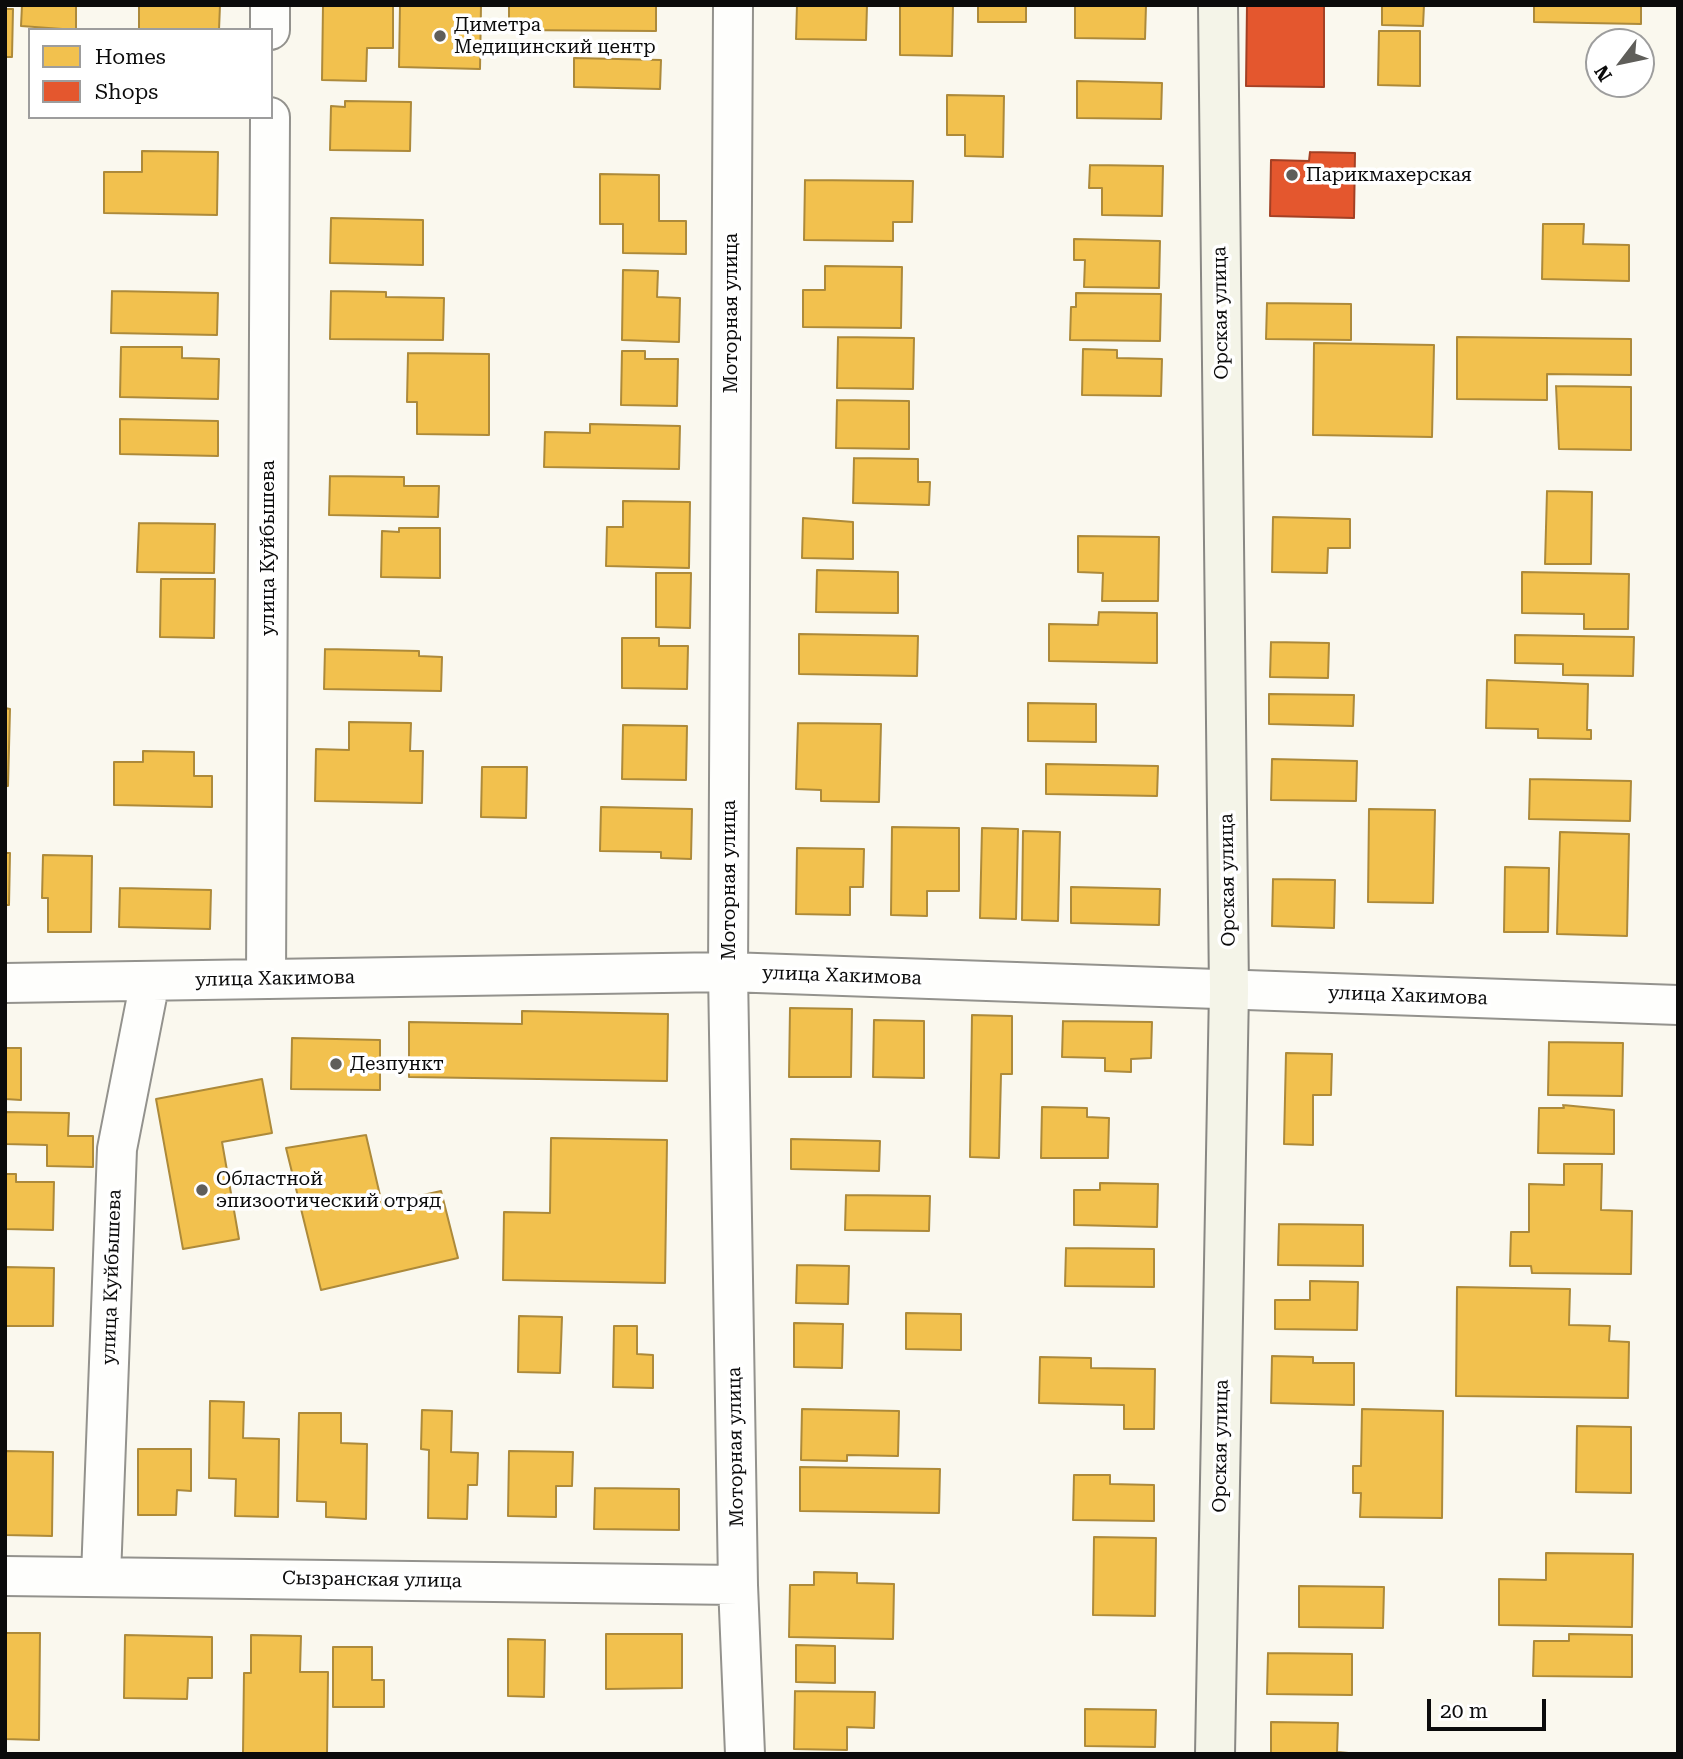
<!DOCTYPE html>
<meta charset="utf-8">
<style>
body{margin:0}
#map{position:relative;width:1683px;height:1759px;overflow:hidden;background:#faf8ee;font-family:"Roboto Serif",serif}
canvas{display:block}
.frame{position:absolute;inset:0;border:7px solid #0b0b0b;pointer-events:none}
.legend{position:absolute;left:28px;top:28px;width:245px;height:91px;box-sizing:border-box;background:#fff;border:2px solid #9d9d9d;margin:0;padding:9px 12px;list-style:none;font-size:21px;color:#0b0b0b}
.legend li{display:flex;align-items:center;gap:14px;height:35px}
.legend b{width:35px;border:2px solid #9d9d9d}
.north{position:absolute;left:1585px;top:28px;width:70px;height:70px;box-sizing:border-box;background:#fff;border:2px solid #9d9d9d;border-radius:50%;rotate:238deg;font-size:19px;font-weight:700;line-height:28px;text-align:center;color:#0b0b0b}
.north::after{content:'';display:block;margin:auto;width:24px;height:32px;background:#5f5e5a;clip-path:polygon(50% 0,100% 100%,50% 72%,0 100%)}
.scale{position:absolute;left:1427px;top:1699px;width:119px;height:32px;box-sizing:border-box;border:4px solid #0b0b0b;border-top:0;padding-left:9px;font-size:21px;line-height:24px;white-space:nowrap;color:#0b0b0b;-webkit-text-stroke:5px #fff;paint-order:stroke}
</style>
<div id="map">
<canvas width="1683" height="1759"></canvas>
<div class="frame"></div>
<ul class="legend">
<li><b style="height:19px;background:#f2c14e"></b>Homes</li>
<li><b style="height:19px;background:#e4572e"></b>Shops</li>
</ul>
<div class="north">N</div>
<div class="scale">20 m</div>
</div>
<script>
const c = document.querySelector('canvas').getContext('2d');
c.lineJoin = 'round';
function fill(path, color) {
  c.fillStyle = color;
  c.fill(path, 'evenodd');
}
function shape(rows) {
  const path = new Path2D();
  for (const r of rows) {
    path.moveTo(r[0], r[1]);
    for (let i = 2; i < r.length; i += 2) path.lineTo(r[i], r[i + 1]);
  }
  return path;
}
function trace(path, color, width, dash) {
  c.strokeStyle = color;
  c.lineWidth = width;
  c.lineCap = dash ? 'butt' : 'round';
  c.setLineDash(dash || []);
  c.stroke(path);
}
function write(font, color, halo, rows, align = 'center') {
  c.font = font + ' "Roboto Serif",serif';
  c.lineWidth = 7;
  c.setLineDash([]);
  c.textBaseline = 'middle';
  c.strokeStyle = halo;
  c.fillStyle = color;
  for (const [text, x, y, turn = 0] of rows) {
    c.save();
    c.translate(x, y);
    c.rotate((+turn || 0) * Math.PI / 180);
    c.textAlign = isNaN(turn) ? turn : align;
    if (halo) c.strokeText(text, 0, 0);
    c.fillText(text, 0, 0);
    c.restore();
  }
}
const homes = shape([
 [22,5,76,5,76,30,21,26,22,5],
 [139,5,220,5,219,30,139,30,139,5],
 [323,5,393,5,393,48,367,48,366,81,322,80,323,5],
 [400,5,481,5,480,69,399,67,400,5],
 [509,5,656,5,656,31,509,30,509,5],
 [797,5,867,5,866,40,796,39,797,5],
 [900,5,953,5,952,56,900,55,900,5],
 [978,5,1026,5,1026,22,978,22,978,5],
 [1075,5,1146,5,1145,39,1075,38,1075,5],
 [1382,5,1424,5,1423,26,1382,25,1382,5],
 [1521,5,1641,5,1641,24,1534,22,1534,6,1521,5],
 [5,9,13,9,12,57,5,57,5,9],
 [1379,31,1420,31,1420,86,1378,85,1379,31],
 [574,58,661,60,660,89,574,87,574,58],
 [1077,81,1162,83,1161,119,1077,118,1077,81],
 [947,95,1004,96,1003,157,965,156,965,135,947,135,947,95],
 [345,101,411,102,410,151,330,150,331,106,345,107,345,101],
 [142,151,218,152,217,215,104,213,104,172,142,172,142,151],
 [1090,165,1163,166,1162,216,1102,215,1102,188,1089,188,1090,165],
 [600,174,659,175,659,221,686,221,686,254,623,253,623,224,600,224,600,174],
 [805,180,913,181,912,222,893,222,893,241,804,240,805,180],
 [331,218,423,220,423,265,330,263,331,218],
 [1543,224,1584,224,1583,244,1629,245,1629,281,1542,279,1543,224],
 [1074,239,1160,241,1159,288,1084,287,1085,260,1074,260,1074,239],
 [825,266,902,267,901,328,803,327,803,290,825,290,825,266],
 [623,270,658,271,657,297,680,298,679,342,622,340,623,270],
 [112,291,218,293,217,335,111,333,112,291],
 [331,291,386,292,386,297,444,298,443,340,330,339,331,291],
 [1076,293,1161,294,1160,341,1070,340,1071,307,1076,307,1076,293],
 [1267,303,1351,304,1351,340,1266,339,1267,303],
 [838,337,914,338,913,389,837,388,838,337],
 [1457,337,1631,339,1631,375,1547,374,1547,400,1457,399,1457,337],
 [1314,343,1434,345,1432,437,1313,435,1314,343],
 [121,347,182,347,182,358,219,359,218,399,120,397,121,347],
 [1083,349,1117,350,1117,358,1162,359,1161,396,1082,395,1083,349],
 [622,351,645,351,645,359,678,359,677,406,621,405,622,351],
 [408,353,489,354,489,435,417,434,417,402,407,402,408,353],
 [1556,386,1631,387,1631,450,1559,449,1556,386],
 [837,400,909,401,909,449,836,448,837,400],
 [120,419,218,421,218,456,120,454,120,419],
 [590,424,680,426,679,469,544,467,545,432,590,433,590,424],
 [854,458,918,459,918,482,930,482,929,505,853,503,854,458],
 [330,476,404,477,404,486,439,486,438,517,329,515,330,476],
 [1547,491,1592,492,1591,564,1545,564,1547,491],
 [623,501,690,502,689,568,606,566,607,527,623,527,623,501],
 [1273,517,1350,519,1350,548,1328,548,1327,573,1272,572,1273,517],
 [803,518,853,522,853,559,802,558,803,518],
 [139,523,215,524,214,573,137,572,139,523],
 [399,528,440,528,440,578,381,577,382,531,399,532,399,528],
 [1078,536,1159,537,1158,601,1102,601,1103,573,1078,572,1078,536],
 [817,570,898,572,898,613,816,612,817,570],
 [1522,572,1629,574,1628,629,1584,629,1584,614,1522,613,1522,572],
 [656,573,691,573,690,628,656,627,656,573],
 [161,579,215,579,214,638,160,637,161,579],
 [1099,612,1157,613,1157,663,1049,661,1049,624,1098,625,1099,612],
 [799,634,918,636,917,676,799,674,799,634],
 [1515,635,1634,637,1633,676,1563,675,1563,664,1515,663,1515,635],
 [622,638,659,638,659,646,688,646,687,689,622,688,622,638],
 [1271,642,1329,643,1328,678,1270,677,1271,642],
 [325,649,419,651,419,656,442,657,441,691,324,689,325,649],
 [1487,680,1588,684,1587,730,1591,730,1591,739,1538,738,1538,729,1486,728,1487,680],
 [1269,694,1354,695,1353,726,1269,724,1269,694],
 [1028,703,1096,704,1096,742,1028,741,1028,703],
 [5,708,10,709,8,786,5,786,5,708],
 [349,722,411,723,410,751,423,751,422,803,315,801,316,749,349,750,349,722],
 [798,723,881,724,879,802,821,801,821,790,796,789,798,723],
 [623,725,687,726,686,780,622,779,623,725],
 [143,751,194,752,194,776,212,776,212,807,114,805,114,762,143,762,143,751],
 [1272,759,1357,761,1356,801,1271,800,1272,759],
 [1046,764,1158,766,1157,796,1046,794,1046,764],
 [482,767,527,767,526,818,481,817,482,767],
 [1530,779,1631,781,1630,821,1529,819,1530,779],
 [601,807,692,809,691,859,661,858,661,852,600,851,601,807],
 [1369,809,1435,810,1433,903,1368,902,1369,809],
 [892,827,959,828,959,891,927,891,927,916,891,915,892,827],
 [982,828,1018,829,1016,919,980,918,982,828],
 [1023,831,1060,832,1058,921,1022,920,1023,831],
 [1560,832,1629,834,1627,936,1557,934,1560,832],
 [797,848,864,849,863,887,850,887,850,915,796,914,797,848],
 [5,853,10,853,9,905,5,905,5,853],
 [43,855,92,856,91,932,48,932,48,898,42,898,43,855],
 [1505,867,1549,868,1548,932,1504,932,1505,867],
 [1273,879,1335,880,1334,928,1272,926,1273,879],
 [1071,887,1160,889,1159,925,1071,923,1071,887],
 [120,888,211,890,210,929,119,927,120,888],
 [790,1008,852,1009,851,1077,789,1077,790,1008],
 [522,1011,668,1014,667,1081,409,1077,409,1022,522,1024,522,1011],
 [972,1015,1012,1016,1012,1074,1001,1074,999,1158,970,1157,972,1015],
 [874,1020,924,1021,924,1078,873,1077,874,1020],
 [1063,1021,1152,1022,1151,1058,1131,1059,1131,1072,1105,1071,1105,1058,1062,1057,1063,1021],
 [292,1038,380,1040,380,1090,291,1089,292,1038],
 [1549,1042,1623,1043,1622,1096,1548,1095,1549,1042],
 [5,1048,21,1048,21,1100,5,1099,5,1048],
 [1286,1053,1332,1054,1331,1095,1313,1095,1313,1145,1284,1144,1286,1053],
 [262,1079,272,1133,222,1142,239,1239,183,1249,156,1099,262,1079],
 [1563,1105,1614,1110,1614,1154,1538,1153,1539,1108,1564,1108,1563,1105],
 [1042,1107,1087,1108,1087,1117,1109,1118,1108,1158,1041,1158,1042,1107],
 [5,1112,69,1113,68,1136,93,1136,93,1167,47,1166,47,1145,5,1144,5,1112],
 [366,1135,382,1204,441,1191,458,1258,321,1290,286,1148,366,1135],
 [551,1138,667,1140,665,1283,503,1280,504,1212,550,1213,551,1138],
 [791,1139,880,1141,879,1171,791,1169,791,1139],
 [1564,1164,1602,1164,1601,1210,1632,1211,1631,1274,1532,1273,1531,1266,1510,1266,1511,1232,1529,1232,1529,1184,1564,1185,1564,1164],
 [5,1174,16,1174,16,1182,54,1182,53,1230,5,1229,5,1174],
 [1100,1183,1158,1184,1157,1227,1074,1225,1074,1190,1100,1190,1100,1183],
 [846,1195,930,1196,929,1231,845,1230,846,1195],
 [1279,1224,1363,1225,1363,1266,1278,1265,1279,1224],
 [1066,1248,1154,1249,1154,1287,1065,1286,1066,1248],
 [797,1265,849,1266,848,1304,796,1303,797,1265],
 [5,1267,54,1268,53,1326,5,1326,5,1267],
 [1310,1281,1358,1282,1357,1330,1275,1329,1275,1300,1310,1300,1310,1281],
 [1457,1287,1570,1289,1569,1325,1610,1326,1609,1341,1629,1342,1628,1398,1456,1396,1457,1287],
 [906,1313,961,1314,961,1350,906,1349,906,1313],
 [519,1316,562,1317,560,1373,518,1372,519,1316],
 [794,1323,843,1324,842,1368,794,1367,794,1323],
 [614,1326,637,1326,637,1354,653,1355,653,1388,613,1387,614,1326],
 [1272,1356,1313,1357,1313,1363,1354,1363,1354,1405,1271,1403,1272,1356],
 [1040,1357,1091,1358,1091,1368,1155,1369,1154,1429,1124,1429,1124,1405,1039,1403,1040,1357],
 [210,1401,244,1402,243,1438,279,1439,278,1517,235,1516,236,1479,209,1478,210,1401],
 [802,1409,899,1411,898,1456,847,1455,847,1461,801,1460,802,1409],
 [1362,1409,1443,1411,1442,1518,1360,1517,1361,1493,1353,1493,1353,1466,1361,1466,1362,1409],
 [422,1410,452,1411,451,1452,478,1453,477,1485,468,1485,467,1519,428,1518,429,1450,421,1449,422,1410],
 [299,1413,341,1413,341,1443,367,1444,366,1519,326,1517,326,1502,297,1501,299,1413],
 [1577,1426,1631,1427,1631,1493,1576,1492,1577,1426],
 [138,1449,191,1449,191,1491,177,1490,176,1515,138,1515,138,1449],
 [5,1451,53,1452,52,1536,5,1535,5,1451],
 [509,1451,573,1452,572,1486,556,1486,556,1517,508,1516,509,1451],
 [800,1467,940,1469,939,1513,800,1511,800,1467],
 [1074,1475,1110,1475,1110,1484,1154,1485,1154,1521,1073,1520,1074,1475],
 [595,1488,679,1489,679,1530,594,1529,595,1488],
 [1094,1537,1156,1538,1155,1616,1093,1615,1094,1537],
 [1546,1553,1633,1554,1632,1627,1499,1625,1499,1579,1546,1580,1546,1553],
 [814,1572,857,1573,857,1583,894,1584,893,1639,789,1637,790,1585,814,1585,814,1572],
 [1299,1586,1384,1587,1383,1628,1299,1627,1299,1586],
 [5,1633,40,1633,39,1740,5,1739,5,1633],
 [606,1634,682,1634,682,1688,606,1689,606,1634],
 [1569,1634,1632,1635,1632,1677,1533,1676,1534,1641,1569,1641,1569,1634],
 [125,1635,212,1637,212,1678,188,1678,187,1699,124,1698,125,1635],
 [251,1635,301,1636,300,1672,328,1672,327,1754,243,1753,244,1673,251,1673,251,1635],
 [508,1639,545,1640,544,1697,508,1696,508,1639],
 [796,1645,835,1646,835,1683,796,1682,796,1645],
 [333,1647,372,1647,372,1680,384,1680,384,1707,333,1707,333,1647],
 [1268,1653,1352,1654,1352,1695,1267,1694,1268,1653],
 [795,1691,875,1692,874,1728,847,1727,847,1750,794,1749,795,1691],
 [1085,1709,1156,1710,1155,1747,1085,1746,1085,1709],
 [1271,1722,1338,1723,1337,1752,1360,1754,1271,1754,1271,1722]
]);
const shops = shape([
 [1247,5,1324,5,1324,87,1246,86,1247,5],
 [1310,152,1355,153,1354,218,1270,216,1271,160,1309,161,1310,152]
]);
const street = shape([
 [733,5,728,972,738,1585,745,1754],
 [270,30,270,5],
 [266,979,270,117],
 [5,983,728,972,1678,1005],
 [5,1576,738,1585],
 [101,1576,117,1149,150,981]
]);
const secondary = shape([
 [1215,1754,1229,990,1218,5]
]);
const markers = [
 [440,36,7,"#5f5e5a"],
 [1292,175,7,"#5f5e5a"],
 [336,1064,7,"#5f5e5a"],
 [202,1190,7,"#5f5e5a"]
];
const poiNames = [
 ["Диметра",454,25],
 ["Медицинский центр",454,47],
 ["Парикмахерская",1306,175],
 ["Дезпункт",350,1064],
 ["Областной",216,1179],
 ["эпизоотический отряд",216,1201]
];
const streetNames = [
 ["Моторная улица",731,313,-90],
 ["Орская улица",1221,313,-91],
 ["улица Куйбышева",268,548,-90],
 ["Моторная улица",729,880,-90],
 ["Орская улица",1228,880,-91],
 ["улица Хакимова",842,976,2],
 ["улица Хакимова",275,979,-1],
 ["улица Хакимова",1408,996,2],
 ["улица Куйбышева",112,1277,-88],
 ["Орская улица",1221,1446,-89],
 ["Моторная улица",736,1447,-91],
 ["Сызранская улица",372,1580,1]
];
fill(homes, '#f2c14e');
trace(homes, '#ad8a3a', 2);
fill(shops, '#e4572e');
trace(shops, '#a34024', 2);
trace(street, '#93928d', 42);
trace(secondary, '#898884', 42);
trace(street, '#fefefc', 38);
trace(secondary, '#f4f4e8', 38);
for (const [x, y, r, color] of markers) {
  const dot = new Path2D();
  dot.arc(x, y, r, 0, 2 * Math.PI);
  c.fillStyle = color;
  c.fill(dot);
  trace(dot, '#fff', 2.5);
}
write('19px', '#0b0b0b', '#fff', poiNames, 'left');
write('19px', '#0b0b0b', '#fff', streetNames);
</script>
